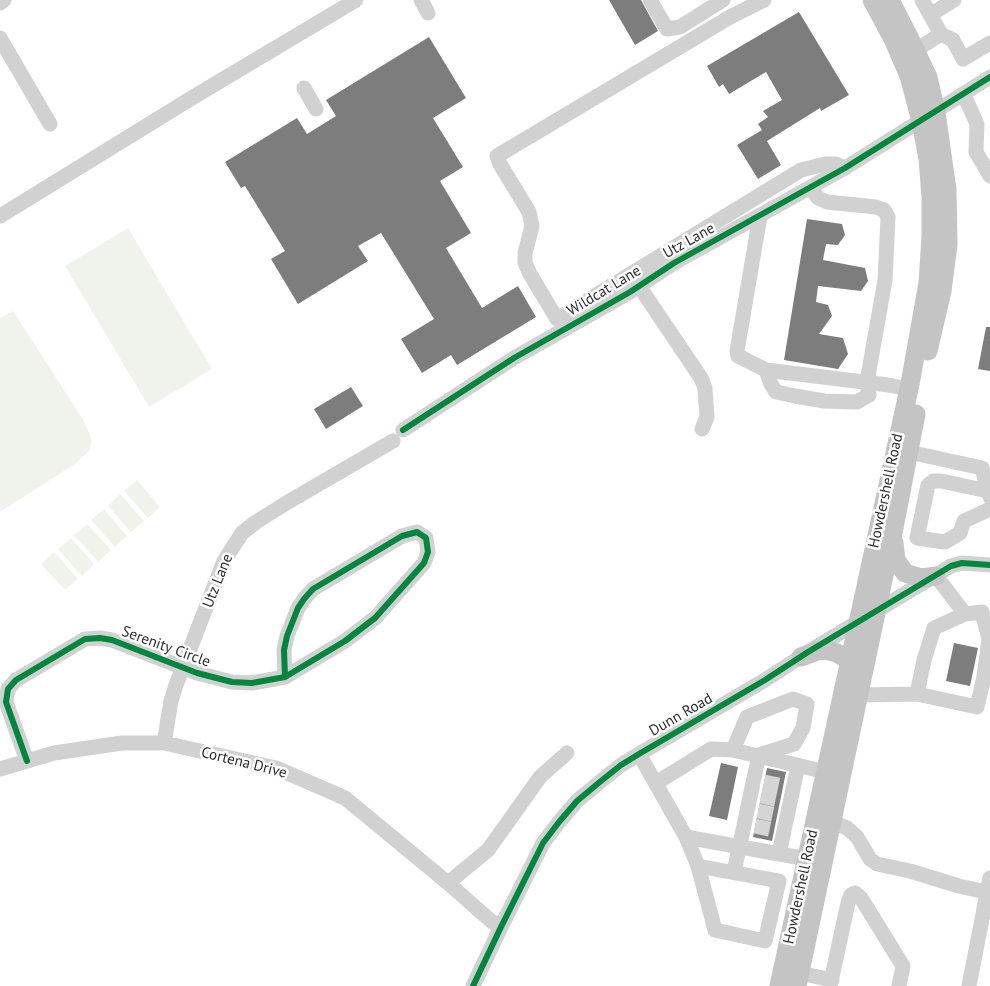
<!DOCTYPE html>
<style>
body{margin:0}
canvas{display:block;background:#fff}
</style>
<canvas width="990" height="986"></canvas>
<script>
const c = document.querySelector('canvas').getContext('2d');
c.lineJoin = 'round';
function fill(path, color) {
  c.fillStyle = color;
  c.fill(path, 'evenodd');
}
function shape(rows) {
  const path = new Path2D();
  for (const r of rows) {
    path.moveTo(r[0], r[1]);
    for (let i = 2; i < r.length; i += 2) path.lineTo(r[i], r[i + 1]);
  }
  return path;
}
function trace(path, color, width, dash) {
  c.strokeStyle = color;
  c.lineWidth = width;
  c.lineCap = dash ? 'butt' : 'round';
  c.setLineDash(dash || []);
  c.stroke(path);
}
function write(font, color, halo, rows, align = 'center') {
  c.font = font + ' "PT Sans",sans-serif';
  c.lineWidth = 5;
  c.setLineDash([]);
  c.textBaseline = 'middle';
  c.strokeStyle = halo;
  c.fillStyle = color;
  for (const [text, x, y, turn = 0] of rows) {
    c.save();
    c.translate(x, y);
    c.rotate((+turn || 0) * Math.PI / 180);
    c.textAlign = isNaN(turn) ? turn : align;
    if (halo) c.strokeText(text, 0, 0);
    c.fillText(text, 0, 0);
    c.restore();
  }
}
const green = shape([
 [128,228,212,369,149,407,65,266],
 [13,311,84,421,92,440,89,451,75,464,0,512,0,318],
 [137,480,160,507,148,518,124,491],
 [120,494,144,521,131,532,108,506],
 [104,509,127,536,115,547,91,520],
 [87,524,111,550,98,562,74,535],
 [71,538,94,564,82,576,58,549],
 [54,552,78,579,65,590,41,564]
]);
const building = shape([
 [609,0,641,0,658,31,635,45],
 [799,12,849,95,821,111,820,108,767,141,781,165,758,179,737,145,762,130,758,124,768,117,763,111,782,100,766,72,729,94,723,84,719,87,707,66],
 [429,37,466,98,433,118,463,167,440,181,471,233,446,248,482,308,518,286,536,317,457,365,451,355,422,373,401,339,434,319,381,233,358,246,368,261,298,304,271,259,285,251,245,186,241,188,225,162,297,118,307,134,336,116,326,100],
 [807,219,842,224,845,235,838,245,826,244,823,260,865,268,868,281,861,291,818,286,816,302,828,305,832,316,819,334,843,338,848,354,838,369,784,360],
 [986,327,990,327,990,371,978,369],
 [351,387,363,406,326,429,314,409],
 [954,643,978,648,970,686,946,681],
 [721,763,738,767,727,820,709,816],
 [767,768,786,772,772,841,753,837]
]);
const minorTunnel = shape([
 [764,782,783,786],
 [761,796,780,800],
 [758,811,777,815],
 [755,826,774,830]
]);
const minor = shape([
 [421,0,428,13],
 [650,0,667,29,680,27,723,0],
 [764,0,730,17,497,156,500,164,529,212,532,226,525,253,525,263,530,274,557,319,801,170,825,164,836,164,845,168],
 [0,3,4,0],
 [930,15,954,0],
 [941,34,953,40,963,59,990,43],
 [0,38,50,124],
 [916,50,941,34,922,0],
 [304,88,316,109],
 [964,95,977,124,976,152,990,176],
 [0,216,195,96,356,0],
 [760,216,737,351,738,356,766,370,888,385,909,389],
 [639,286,701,378,705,388,707,417,702,429],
 [766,370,771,384,776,392,795,396,824,401,857,402,869,395,867,382,885,280,888,217,884,210,876,207,827,202,818,198,811,188],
 [403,430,514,358,630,292,674,263,845,168,990,77],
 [909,452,982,468,990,497],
 [988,491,941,481,933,481,928,485,917,538,945,542,960,533,964,521,990,509],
 [936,576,965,614],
 [859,695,917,694,924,660,934,628,965,614,982,612,989,639,984,677,977,707,917,694],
 [164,743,171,701,176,685,224,561,242,533,256,522,288,502,393,441],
 [733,750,747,717,793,699,807,704,803,728,794,744,759,755,734,872],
 [639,754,686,837,807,859],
 [27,761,6,702,8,689,16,680,85,639,100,638,112,640,197,673,232,682,252,683,285,677,345,641,375,618,424,563,428,552,426,538,417,532,402,536,313,589,304,599,298,608,287,636,284,650,285,677],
 [0,769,54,753,122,743,164,743,276,768,345,798,448,883,491,921,501,927],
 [656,783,711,749,733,750,826,772],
 [832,822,847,828,857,837,870,859,877,864,910,871,959,886,990,893],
 [686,837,698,866,779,881,765,941,715,930,698,866],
 [779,854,798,765],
 [448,883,488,850,540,777,567,753],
 [800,973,832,980],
 [473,986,501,927,543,843,559,822,577,801,601,781,621,765,639,754,765,680,808,652,951,566,962,563,990,565],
 [830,986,848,903,851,895,855,893,861,898,903,966,899,986],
 [969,986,990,878]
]);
const major = shape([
 [890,0,908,35,928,77,936,112,947,190,948,245,942,291,928,351],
 [894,542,896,560,905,573,922,578,936,576],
 [801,657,817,651,826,650,837,653,845,658,849,664],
 [779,986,910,384,928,283,931,236,931,197,928,159,921,121,909,76,893,39,872,0],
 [797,986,894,528,916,414]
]);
const cycleway = shape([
 [403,430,514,358,630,292,674,263,845,168,990,77],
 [27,761,6,702,8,689,16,680,85,639,100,638,112,640,197,673,232,682,252,683,285,677,345,641,375,618,424,563,428,552,426,538,417,532,402,536,313,589,304,599,298,608,287,636,284,650,285,677],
 [473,986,501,927,543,843,559,822,577,801,601,781,621,765,639,754,765,680,808,652,951,566,962,563,990,565]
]);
const streetNames = [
 ["Utz Lane",689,241,-29],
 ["Wildcat Lane",604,291,-31],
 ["Howdershell Road",886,491,-78],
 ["Utz Lane",218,581,-68],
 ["Serenity Circle",166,647,20],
 ["Dunn Road",681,715,-30],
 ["Cortena Drive",244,763,14],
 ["Howdershell Road",801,887,-78]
];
fill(green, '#f0f3eb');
fill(building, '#7d7d7d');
trace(minorTunnel, '#d5d5d5', 15, [15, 8]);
trace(minor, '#d1d1d1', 15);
trace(major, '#c4c4c4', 19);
trace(cycleway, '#00873e', 6);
write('15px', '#2c2c2c', '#fff', streetNames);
</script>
